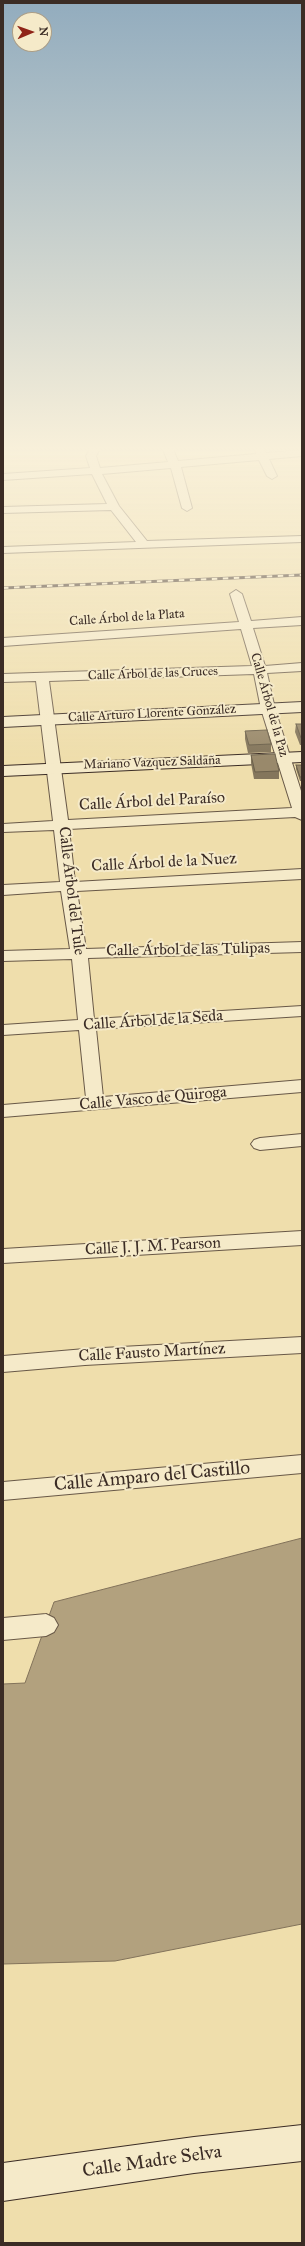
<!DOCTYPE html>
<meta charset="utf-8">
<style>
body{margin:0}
#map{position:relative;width:305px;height:2246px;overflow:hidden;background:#efdeac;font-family:"IM FELL Great Primer",serif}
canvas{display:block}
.frame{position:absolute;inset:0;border:4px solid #3b2c25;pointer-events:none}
.north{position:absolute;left:12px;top:12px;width:40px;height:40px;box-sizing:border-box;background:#f5eac9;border:1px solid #ab9e87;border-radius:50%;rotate:88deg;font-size:11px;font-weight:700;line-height:16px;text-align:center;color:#3b2c25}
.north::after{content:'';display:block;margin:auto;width:14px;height:18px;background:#8f2418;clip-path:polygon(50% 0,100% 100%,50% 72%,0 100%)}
</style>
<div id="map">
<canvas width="305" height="2246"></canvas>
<div class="frame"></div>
<div class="north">N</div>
</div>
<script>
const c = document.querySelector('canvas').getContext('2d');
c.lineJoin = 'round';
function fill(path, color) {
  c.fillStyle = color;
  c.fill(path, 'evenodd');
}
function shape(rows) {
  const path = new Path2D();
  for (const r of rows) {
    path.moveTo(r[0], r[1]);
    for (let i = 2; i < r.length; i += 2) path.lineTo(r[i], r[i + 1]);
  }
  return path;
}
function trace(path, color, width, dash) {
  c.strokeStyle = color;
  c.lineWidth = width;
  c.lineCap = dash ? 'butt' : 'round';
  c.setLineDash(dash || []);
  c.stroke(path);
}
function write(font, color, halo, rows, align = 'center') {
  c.font = font + ' "IM FELL Great Primer",serif';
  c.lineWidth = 4;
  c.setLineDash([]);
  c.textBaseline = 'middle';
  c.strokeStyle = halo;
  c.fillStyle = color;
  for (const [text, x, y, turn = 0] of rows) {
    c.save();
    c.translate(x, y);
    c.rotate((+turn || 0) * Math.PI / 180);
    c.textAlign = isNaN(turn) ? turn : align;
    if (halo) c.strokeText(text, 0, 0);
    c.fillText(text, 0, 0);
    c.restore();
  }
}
const water = shape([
 [302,1538,302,1924,115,1961,3,1964,3,1684,25,1683,54,1602,302,1538]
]);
const street = shape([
 [91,447,101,447,96,456,100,468,168,462,162,447,172,447,178,461,256,454,254,447,262,447,266,453,302,450,302,456,269,459,277,476,272,479,267,476,259,460,181,467,192,508,187,511,182,508,171,468,102,474,119,506,147,541,302,536,302,542,3,553,3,547,136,542,111,510,3,513,3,507,107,504,92,474,3,480,3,474,90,468,86,456,91,447],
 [236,590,242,594,251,621,302,617,302,625,253,628,265,666,302,663,302,671,267,673,275,709,302,794,302,820,295,817,69,829,75,882,302,869,302,879,77,891,86,949,302,942,302,952,88,958,94,1019,302,1006,302,1016,96,1029,103,1097,302,1080,302,1092,3,1117,3,1105,86,1098,79,1030,3,1035,3,1025,78,1020,72,959,3,961,3,951,70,949,61,891,3,895,3,885,60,882,54,830,3,832,3,824,53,821,36,681,3,682,3,674,252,666,241,629,3,646,3,638,239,622,230,594,236,590],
 [254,674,261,709,292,808,68,820,49,681,254,674],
 [302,1134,302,1146,260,1150,254,1148,251,1144,254,1140,260,1138,302,1134],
 [302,1231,302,1245,3,1263,3,1249,302,1231],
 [302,1337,302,1353,85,1365,3,1372,3,1356,85,1349,302,1337],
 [302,1455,302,1473,3,1500,3,1482,302,1455],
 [46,1614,54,1618,58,1625,54,1632,46,1636,3,1640,3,1618,46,1614]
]);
const secondary = shape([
 [302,702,302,712,3,727,3,717,302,702],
 [302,752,302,762,3,776,3,766,302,752],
 [302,2125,302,2161,194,2173,3,2201,3,2163,194,2137,302,2125]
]);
const rail = shape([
 [3,588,302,575]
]);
const wall = shape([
 [296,724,302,724,302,745,300,745,295,732],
 [245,731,271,744,271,752,248,753,245,739],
 [251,755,279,771,279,779,254,779,251,763],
 [296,765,302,765,302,781,300,781,296,769]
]);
const building = shape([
 [296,724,302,724,302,738,301,738,296,724],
 [267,730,271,744,249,745,245,731,267,730],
 [275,754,279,771,255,772,251,755,275,754],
 [296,765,302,765,302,777,300,777,296,765]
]);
const farStreetnames = [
 ["Calle Árbol de la Plata",127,618,-4],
 ["Calle Árbol de las Cruces",153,674,-2],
 ["Calle Árbol de la Paz",269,705,74],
 ["Calle Arturo Llorente González",152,714,-3],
 ["Mariano Vazquez Saldaña",152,763,-2]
];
const streetNames = [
 ["Calle Árbol del Paraíso",152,802,-3],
 ["Calle Árbol de la Nuez",164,863,-3],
 ["Calle Árbol del Tule",71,891,83],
 ["Calle Árbol de las Tulipas",188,950,-1],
 ["Calle Árbol de la Seda",153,1021,-4],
 ["Calle Vasco de Quiroga",153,1099,-5],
 ["Calle J. J. M. Pearson",153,1247,-3],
 ["Calle Fausto Martínez",152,1353,-3]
];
const nearStreetnames = [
 ["Calle Amparo del Castillo",152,1477,-5],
 ["Calle Madre Selva",152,2162,-8]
];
fill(water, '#b2a17e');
trace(water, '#82725a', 1);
trace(street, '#685847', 2);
trace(secondary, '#3b2c25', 2);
fill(street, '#f5eac9');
fill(secondary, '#f5eac9');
trace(rail, '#3b2c25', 3);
trace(rail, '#f5eac9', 2, [5.5]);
fill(wall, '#84765c');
fill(building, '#99896b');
trace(building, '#6b604b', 1);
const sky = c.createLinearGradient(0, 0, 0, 761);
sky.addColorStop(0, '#92acbe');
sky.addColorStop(0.59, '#f8f0da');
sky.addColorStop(1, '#f8f0da00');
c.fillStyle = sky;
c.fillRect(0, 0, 305, 761);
write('13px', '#3b2c25', '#f5eac9', farStreetnames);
write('16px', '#3b2c25', '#f5eac9', streetNames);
write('19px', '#3b2c25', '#f5eac9', nearStreetnames);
</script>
